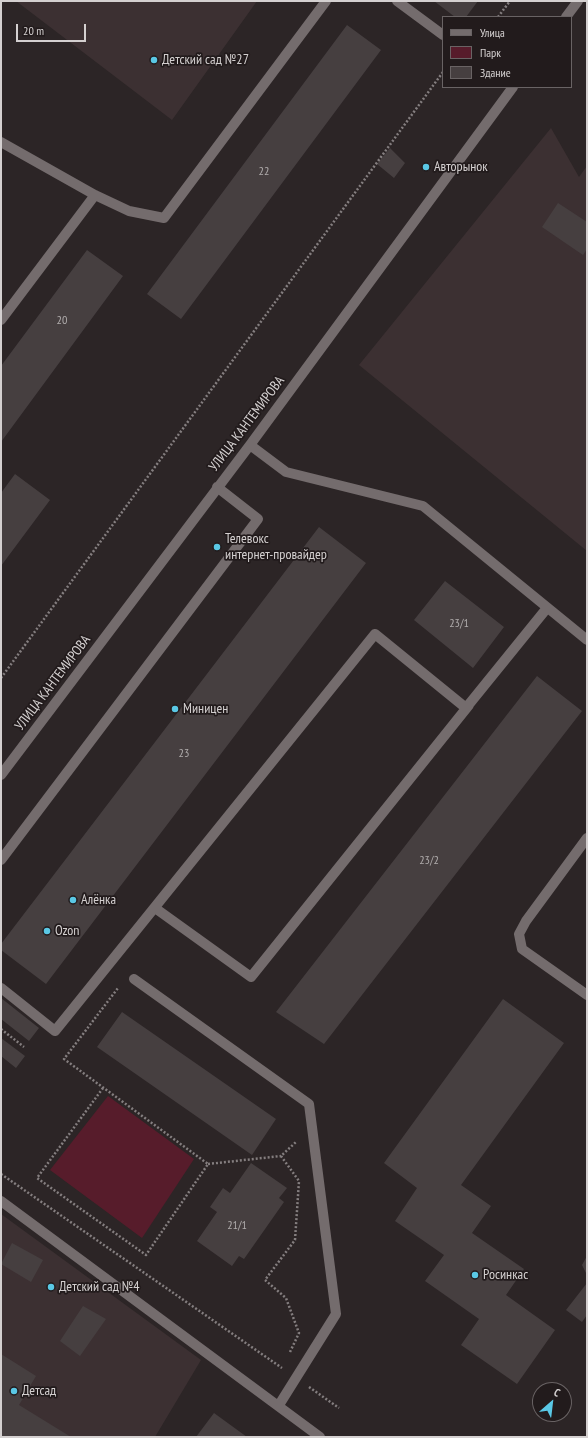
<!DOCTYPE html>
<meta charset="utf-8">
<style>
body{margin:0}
#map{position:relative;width:588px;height:1438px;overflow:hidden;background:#2c2526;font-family:"PT Sans Narrow",sans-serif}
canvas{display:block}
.frame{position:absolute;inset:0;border:2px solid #d4d0d0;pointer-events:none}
.legend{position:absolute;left:442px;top:16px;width:130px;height:72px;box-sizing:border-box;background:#221b1c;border:1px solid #696364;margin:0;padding:5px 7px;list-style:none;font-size:12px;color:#d4d0d0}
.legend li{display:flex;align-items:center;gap:8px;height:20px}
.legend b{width:20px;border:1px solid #696364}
.north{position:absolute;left:532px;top:1382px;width:40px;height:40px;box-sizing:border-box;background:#221b1c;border:1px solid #696364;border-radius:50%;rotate:28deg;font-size:11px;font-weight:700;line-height:16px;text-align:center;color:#d4d0d0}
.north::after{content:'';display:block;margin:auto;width:14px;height:18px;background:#5ac8e5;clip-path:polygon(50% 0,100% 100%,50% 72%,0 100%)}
.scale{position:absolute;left:16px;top:24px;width:70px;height:18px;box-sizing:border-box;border:2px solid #d4d0d0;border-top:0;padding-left:5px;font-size:12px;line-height:14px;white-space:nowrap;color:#d4d0d0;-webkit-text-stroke:3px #221b1c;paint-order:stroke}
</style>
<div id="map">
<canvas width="588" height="1438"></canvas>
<div class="frame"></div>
<ul class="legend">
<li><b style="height:5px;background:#746c6d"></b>Улица</li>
<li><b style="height:11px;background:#571c2b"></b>Парк</li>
<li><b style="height:11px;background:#463f40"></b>Здание</li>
</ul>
<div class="north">С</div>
<div class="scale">20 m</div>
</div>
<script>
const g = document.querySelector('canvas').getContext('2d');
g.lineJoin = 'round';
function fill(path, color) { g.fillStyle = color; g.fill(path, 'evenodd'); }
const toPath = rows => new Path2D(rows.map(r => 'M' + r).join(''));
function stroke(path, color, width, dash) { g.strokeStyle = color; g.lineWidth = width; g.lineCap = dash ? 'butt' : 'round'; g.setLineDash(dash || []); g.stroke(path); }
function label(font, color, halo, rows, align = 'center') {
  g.font = font + ' "PT Sans Narrow",sans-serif'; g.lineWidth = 3.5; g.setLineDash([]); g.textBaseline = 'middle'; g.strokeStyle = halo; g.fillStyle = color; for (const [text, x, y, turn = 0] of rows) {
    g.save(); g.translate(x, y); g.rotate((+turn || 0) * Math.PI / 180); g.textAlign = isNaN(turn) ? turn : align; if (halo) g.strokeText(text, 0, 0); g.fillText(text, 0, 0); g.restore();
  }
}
const built = toPath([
 [16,1,257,1,172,120],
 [551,128,579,177,587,166,587,551,359,365],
 [1,1214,201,1360,155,1437,1,1437]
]);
const green = toPath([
 [108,1096,194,1159,142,1238,50,1170]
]);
const building = toPath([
 [434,1,478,1,466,17,455,17],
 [347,25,381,50,181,319,147,294],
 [390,148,405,163,394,178,377,164],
 [558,203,587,222,587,249,583,255,542,227],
 [87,250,123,276,1,442,1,366],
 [15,474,50,500,1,566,1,493],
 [319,527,366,563,46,984,1,950,1,944],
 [445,581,504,627,473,668,414,620],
 [537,676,582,711,324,1044,276,1012],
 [1,998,39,1028,29,1041,1,1019],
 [503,999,564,1043,461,1185,491,1206,472,1233,524,1269,506,1295,555,1330,517,1384,461,1345,479,1319,425,1281,444,1255,395,1221,417,1188,384,1163],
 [122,1012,276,1119,252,1155,97,1047],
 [1,1038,25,1056,16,1068,1,1056],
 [251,1163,287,1188,279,1198,284,1202,244,1259,239,1256,232,1266,197,1241,217,1212,210,1207,223,1188,230,1193],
 [12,1243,43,1260,31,1282,1,1264],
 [587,1256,587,1275,582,1265],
 [587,1283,587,1315,582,1322,566,1310],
 [83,1306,106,1319,80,1356,60,1341],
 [1,1354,36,1376,19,1405,71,1437,1,1437],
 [214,1413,247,1437,196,1437]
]);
const path = toPath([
 [498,17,510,1],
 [1,678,443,72],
 [1,1029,24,1047],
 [103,1088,37,1178,146,1255,208,1164,64,1059,118,988,119,989],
 [208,1164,281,1156],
 [1,1174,282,1368],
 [290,1352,299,1333,286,1298,265,1280,295,1240,299,1181,281,1156,296,1142],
 [309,1387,339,1408]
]);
const minor = toPath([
 [397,1,443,35],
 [566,17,578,1],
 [1,142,95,195,129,211,164,218,326,1],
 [1,320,95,195],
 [250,445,286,472,423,506,587,640],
 [1,775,250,445,513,87],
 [587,838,526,921,519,934,522,949,587,995],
 [1,860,258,519,217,487],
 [155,908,251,977,469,705],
 [134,979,309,1104,336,1314,279,1405],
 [1,988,55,1031,375,634,466,708,547,608],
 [1,1201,320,1437]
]);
const markers = [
 [154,60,4,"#5ac8e5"],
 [426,167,4,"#5ac8e5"],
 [217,547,4,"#5ac8e5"],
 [175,709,4,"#5ac8e5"],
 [73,900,4,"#5ac8e5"],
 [47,931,4,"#5ac8e5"],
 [475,1275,4,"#5ac8e5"],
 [51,1287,4,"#5ac8e5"],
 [14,1391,4,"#5ac8e5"]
];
const numberNames = [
 ["22",264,172],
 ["20",62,321],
 ["23/1",459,624],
 ["23",184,754],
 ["23/2",429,861],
 ["21/1",237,1226]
];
const poiNames = [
 ["Детский сад №27",162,60],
 ["Авторынок",434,167],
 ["Телевокс",225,539],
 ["интернет-провайдер",225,555],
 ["Миницен",183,709],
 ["Алёнка",81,900],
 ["Ozon",55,931],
 ["Росинкас",483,1275],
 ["Детский сад №4",59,1287],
 ["Детсад",22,1391]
];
const streetNames = [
 ["УЛИЦА КАНТЕМИРОВА",247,424,-53],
 ["УЛИЦА КАНТЕМИРОВА",53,683,-53]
];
fill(built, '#3c3032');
fill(green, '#571c2b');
fill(building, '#463f40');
stroke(path, '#847e7f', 2.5, [2, 2]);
stroke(minor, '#746c6d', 10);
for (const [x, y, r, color] of markers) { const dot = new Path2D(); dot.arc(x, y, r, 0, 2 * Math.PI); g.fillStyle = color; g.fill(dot); stroke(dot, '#221b1c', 1.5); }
label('12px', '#b0acac', null, numberNames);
label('14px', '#d4d0d0', '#221b1c', poiNames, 'left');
label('14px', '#d4d0d0', '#221b1c', streetNames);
</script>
